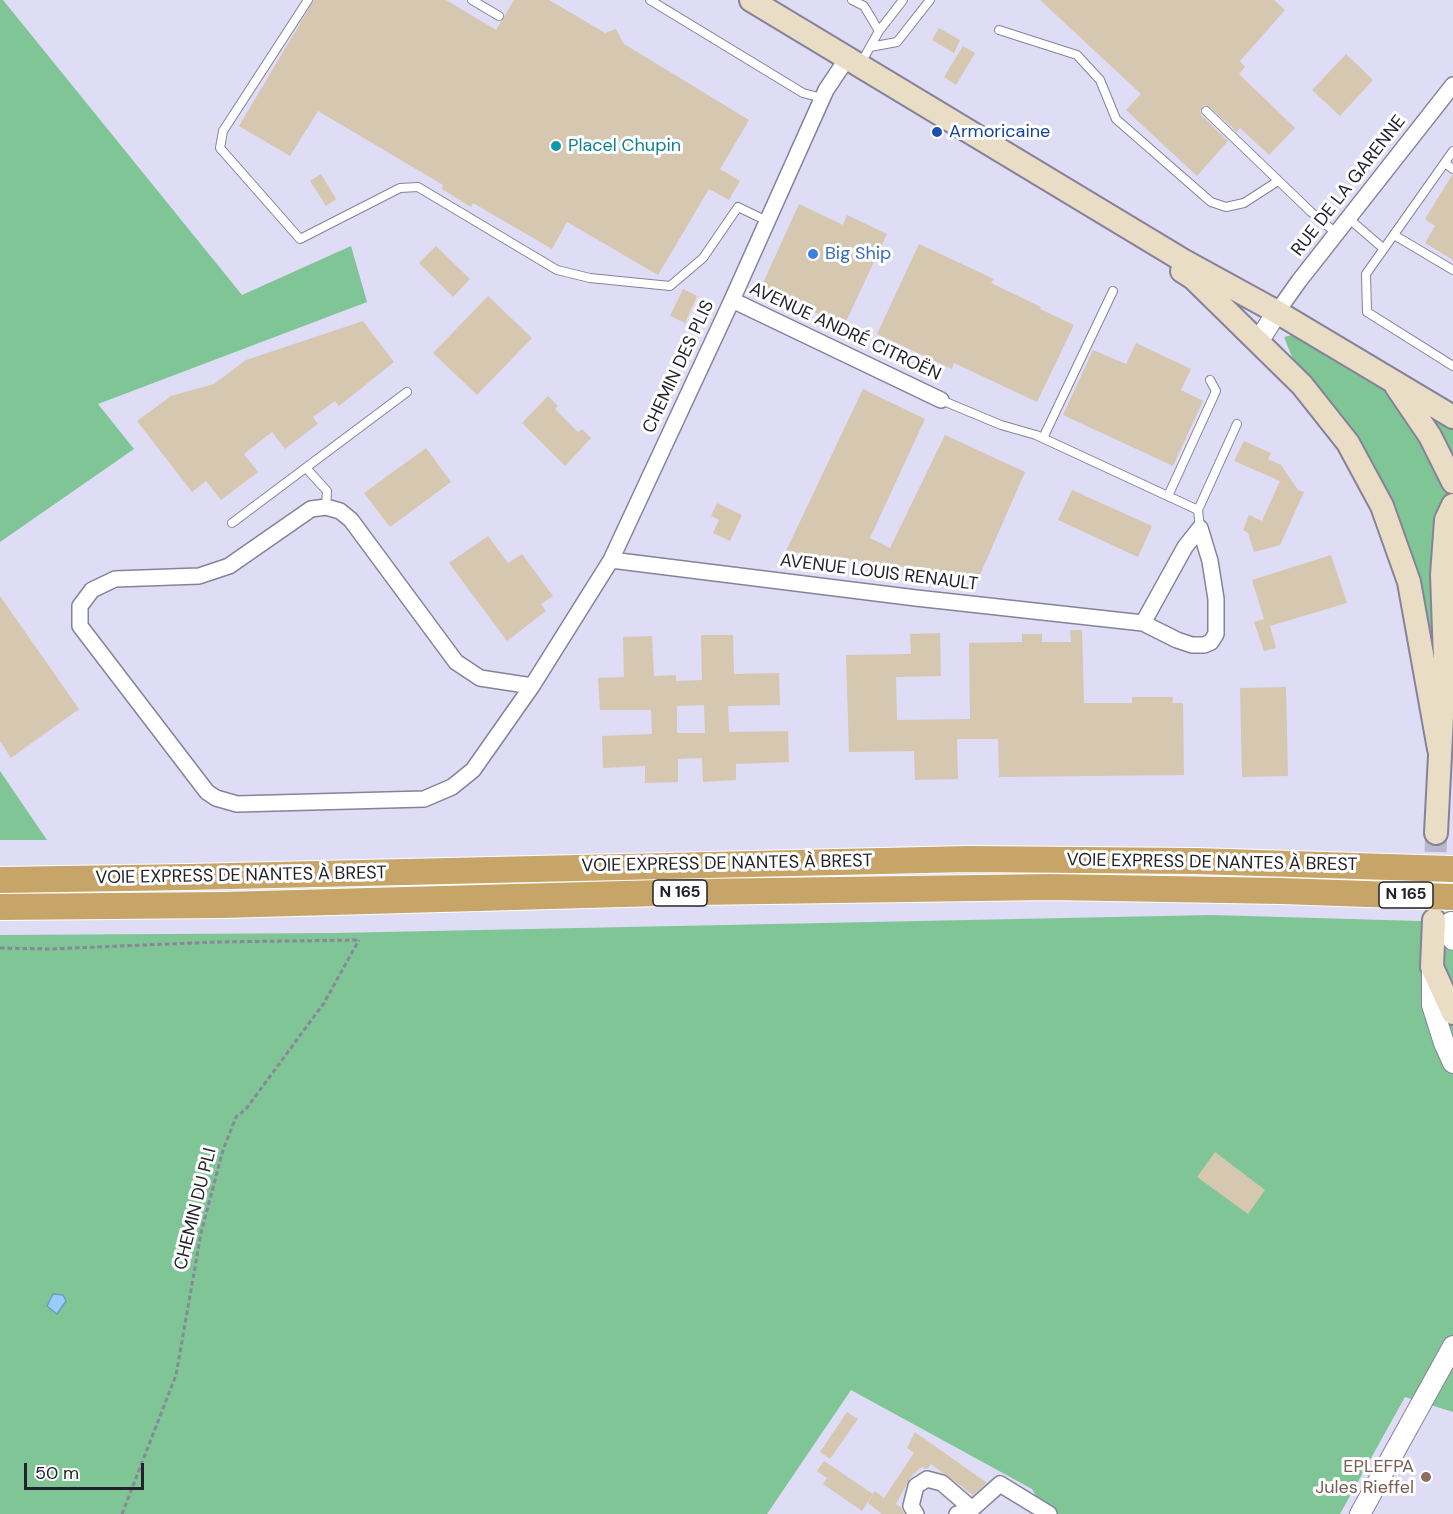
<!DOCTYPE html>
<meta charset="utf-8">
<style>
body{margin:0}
#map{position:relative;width:1453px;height:1514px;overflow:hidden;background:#dfdcf6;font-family:"DM Sans",sans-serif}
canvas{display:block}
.scale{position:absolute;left:24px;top:1463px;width:120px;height:27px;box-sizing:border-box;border:3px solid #23222b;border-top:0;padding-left:8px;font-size:18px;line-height:21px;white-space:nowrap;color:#23222b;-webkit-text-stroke:4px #fff;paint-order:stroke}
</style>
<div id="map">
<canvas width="1453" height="1514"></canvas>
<div class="scale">50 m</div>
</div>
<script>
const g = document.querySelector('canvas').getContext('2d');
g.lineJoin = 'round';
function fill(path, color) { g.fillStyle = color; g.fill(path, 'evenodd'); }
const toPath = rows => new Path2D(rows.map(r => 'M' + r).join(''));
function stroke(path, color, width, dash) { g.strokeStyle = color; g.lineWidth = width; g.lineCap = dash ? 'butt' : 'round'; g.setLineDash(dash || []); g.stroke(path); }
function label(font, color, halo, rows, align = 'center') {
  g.font = font + ' "DM Sans",sans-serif'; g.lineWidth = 6; g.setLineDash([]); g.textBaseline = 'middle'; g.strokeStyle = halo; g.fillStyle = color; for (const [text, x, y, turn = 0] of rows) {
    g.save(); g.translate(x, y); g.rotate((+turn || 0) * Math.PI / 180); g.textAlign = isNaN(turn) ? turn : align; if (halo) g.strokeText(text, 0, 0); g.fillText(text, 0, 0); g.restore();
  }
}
const green = toPath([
 [0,0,3,0,242,295,351,246,367,302,98,404,134,449,0,542],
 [1292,335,1355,369,1393,393,1449,492,1445,505,1439,627,1429,629,1414,560,1382,491,1296,367,1284,337],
 [1432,416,1453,429,1453,462,1429,417],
 [0,771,47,840,0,840],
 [1212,915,1453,922,1453,1412,1405,1397,1340,1514,1046,1514,1032,1489,851,1390,767,1514,0,1514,0,935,335,933]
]);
const water = toPath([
 [53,1294,63,1295,66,1301,57,1314,47,1306,53,1294]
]);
const building = toPath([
 [314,0,446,0,496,30,514,0,549,0,605,33,616,29,624,44,749,120,720,169,740,181,729,200,709,189,658,275,567,222,552,249,473,203,471,207,442,189,443,185,318,111,290,156,239,126],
 [1040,0,1274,0,1285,10,1240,61,1245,67,1239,74,1295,128,1269,155,1240,128,1237,132,1210,107,1204,105,1200,110,1201,115,1228,141,1197,176,1126,110,1141,94],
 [939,28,960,40,954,53,932,40],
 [963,46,975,53,956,85,944,77],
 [1346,54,1373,80,1340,116,1312,90],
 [321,174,336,199,326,206,310,181],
 [1452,175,1453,175,1453,260,1425,243,1435,226,1425,219],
 [799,204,843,225,847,215,887,234,844,326,766,289,763,283],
 [919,244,994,279,991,283,1041,307,1040,309,1074,325,1037,402,954,363,952,369,877,334],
 [436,246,470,279,453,297,419,263],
 [683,289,697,296,685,323,670,316],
 [488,296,532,338,477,395,433,353],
 [363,321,394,362,339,406,335,401,313,417,318,424,285,449,272,432,244,454,258,472,221,500,206,481,192,492,137,421,171,396,214,384,246,360],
 [1136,343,1191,369,1181,390,1203,401,1173,466,1063,415,1093,350,1126,364],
 [863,389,925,419,870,538,890,548,945,435,1025,472,979,577,786,551],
 [548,396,558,406,555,409,578,432,582,429,591,438,565,466,522,423],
 [1244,441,1271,453,1268,459,1281,465,1298,490,1304,492,1280,545,1254,552,1248,533,1243,530,1249,515,1262,521,1280,481,1234,461],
 [426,448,451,482,390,527,364,493],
 [1072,490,1152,526,1138,557,1058,520],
 [717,503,742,515,730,541,713,533,719,520,711,516],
 [488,536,508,563,522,554,553,596,541,604,546,611,507,641,449,563],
 [1331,555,1347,603,1270,626,1276,648,1264,651,1254,622,1264,619,1252,580],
 [0,596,79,709,11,758,0,741],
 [1070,630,1082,630,1084,703,1132,703,1132,697,1173,697,1172,703,1183,703,1184,775,999,777,998,739,957,739,958,779,915,780,914,751,849,752,846,655,911,654,910,634,940,633,941,676,896,677,897,720,970,719,969,643,1022,642,1022,634,1042,634,1042,642,1071,642],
 [701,635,733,635,734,674,779,673,780,705,728,706,729,732,788,731,789,762,736,764,736,780,703,782,702,758,678,759,678,782,645,783,645,766,603,768,602,736,652,734,651,710,600,710,598,678,624,677,623,637,652,636,654,676,676,675,676,681,702,680],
 [704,705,705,733,677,733,677,706],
 [1286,687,1288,776,1242,777,1240,688],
 [1215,1152,1265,1190,1248,1214,1197,1177],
 [847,1412,858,1419,830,1459,820,1452],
 [915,1432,987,1483,973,1495,931,1464,927,1469,921,1467,910,1478,896,1504,901,1507,904,1514,882,1514,868,1503,875,1491,884,1498,914,1453,907,1448],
 [824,1461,873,1494,862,1511,823,1484,827,1478,817,1471]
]);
const secondaryTunnel = toPath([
 [1435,885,1436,833]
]);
const path = toPath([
 [0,948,50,949,216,942,358,940],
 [122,1514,176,1375,201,1233,223,1150,236,1117,246,1109,324,1003,359,940]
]);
const service = toPath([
 [308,0,223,131,220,148,300,239,400,188,418,187,557,270,590,278,670,286,703,258,738,207,767,221],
 [472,0,499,16],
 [650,0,803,93,822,98],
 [852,0,864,6,879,31],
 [999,30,1077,55,1100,80,1116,119,1211,202,1226,207,1244,203,1278,181],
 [870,47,897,42,930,0],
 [861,63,879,31,903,0],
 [1206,111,1311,212,1336,233],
 [1453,151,1366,274,1367,312,1453,366],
 [1445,163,1453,169],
 [1348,218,1384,249],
 [1394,235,1453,270],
 [941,400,1001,425,1036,435,1198,510,1200,528],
 [1043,438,1113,291],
 [306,468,327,491,326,507],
 [1168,496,1216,391,1210,380],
 [1198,510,1237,424],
 [232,523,407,392]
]);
const minor = toPath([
 [732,300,941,400],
 [1277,312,1299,281,1453,85],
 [611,560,916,598,1143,623,1177,640,1192,645,1204,645,1211,642,1216,634,1216,599,1210,561,1200,528,1185,547,1143,623],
 [532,686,480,678,456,662,351,520,340,511,326,507,311,509,229,566,199,576,115,579,92,590,80,606,80,626,207,792,216,798,237,804,424,799,452,787,473,770,532,686,611,560,732,300,826,90,848,57],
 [916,1514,911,1506,916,1486,927,1479,942,1483,972,1509],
 [957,1514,972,1509,1000,1484,1049,1514]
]);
const tertiary = toPath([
 [1258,342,1277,312],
 [1451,922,1453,940],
 [1432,970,1432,1005,1444,1043,1453,1063],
 [1360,1514,1453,1346]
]);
const secondary = toPath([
 [751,0,1184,261,1277,312,1453,417],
 [1182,271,1193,278,1302,385,1348,443,1382,506,1409,582,1439,749],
 [1396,386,1430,436,1453,482],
 [1436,833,1445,658,1442,575,1446,520,1453,505],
 [1434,920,1432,967,1453,1013]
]);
const trunk = toPath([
 [0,880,188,877,968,859,1195,861,1453,869],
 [0,907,223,905,697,892,1050,887,1281,891,1453,897]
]);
const markers = [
 [937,132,6,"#1a4fb4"],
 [556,146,6,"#0f9aa8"],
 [813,254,6,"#3f7fe0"],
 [1426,1477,6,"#8d6e63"]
];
const shields = [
 [680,893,54],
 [1406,895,54]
];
const shieldNames = [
 ["N 165",680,893],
 ["N 165",1406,895]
];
const transitNames = [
 ["Armoricaine",949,132]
];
const cultureNames = [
 ["Placel Chupin",568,146]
];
const streetNames = [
 ["RUE DE LA GARENNE",1349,186,-52],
 ["AVENUE ANDRÉ CITROËN",845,332,25],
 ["CHEMIN DES PLIS",679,367,-65],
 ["AVENUE LOUIS RENAULT",879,573,7],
 ["VOIE EXPRESS DE NANTES À BREST",1212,863,1],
 ["VOIE EXPRESS DE NANTES À BREST",727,864,-1],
 ["VOIE EXPRESS DE NANTES À BREST",241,876,-1],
 ["CHEMIN DU PLI",196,1209,-76]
];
const shopNames = [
 ["Big Ship",825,254]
];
const educationNames = [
 ["EPLEFPA",1414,1467],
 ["Jules Rieffel",1414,1488]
];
fill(green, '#7fc596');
fill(water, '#98cefe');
stroke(water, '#759abf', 1.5);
fill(building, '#d6c7b0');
stroke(secondaryTunnel, '#b9b7cd', 22, [22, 11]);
stroke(service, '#85829a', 10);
stroke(minor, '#85829a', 18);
stroke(tertiary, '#85829a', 22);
stroke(secondary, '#85829a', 26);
stroke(trunk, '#fff', 28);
stroke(path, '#898799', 3, [4.5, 3]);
stroke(service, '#fff', 8);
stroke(minor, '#fff', 15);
stroke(tertiary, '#fff', 20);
stroke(secondary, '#eaddc6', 22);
stroke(trunk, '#c7a467', 26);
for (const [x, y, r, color] of markers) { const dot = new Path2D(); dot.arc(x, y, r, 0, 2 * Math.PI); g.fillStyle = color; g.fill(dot); stroke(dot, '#fff', 2); }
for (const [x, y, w] of shields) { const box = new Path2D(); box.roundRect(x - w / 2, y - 13, w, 26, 4.5); g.fillStyle = '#fff'; g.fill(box); stroke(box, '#23222b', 1.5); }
label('bold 16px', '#23222b', null, shieldNames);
label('18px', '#164399', '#fff', transitNames, 'left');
label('18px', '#0d838f', '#fff', cultureNames, 'left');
label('18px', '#23222b', '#fff', streetNames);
label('18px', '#366cbe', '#fff', shopNames, 'left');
label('18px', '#785e54', '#fff', educationNames, 'right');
</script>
